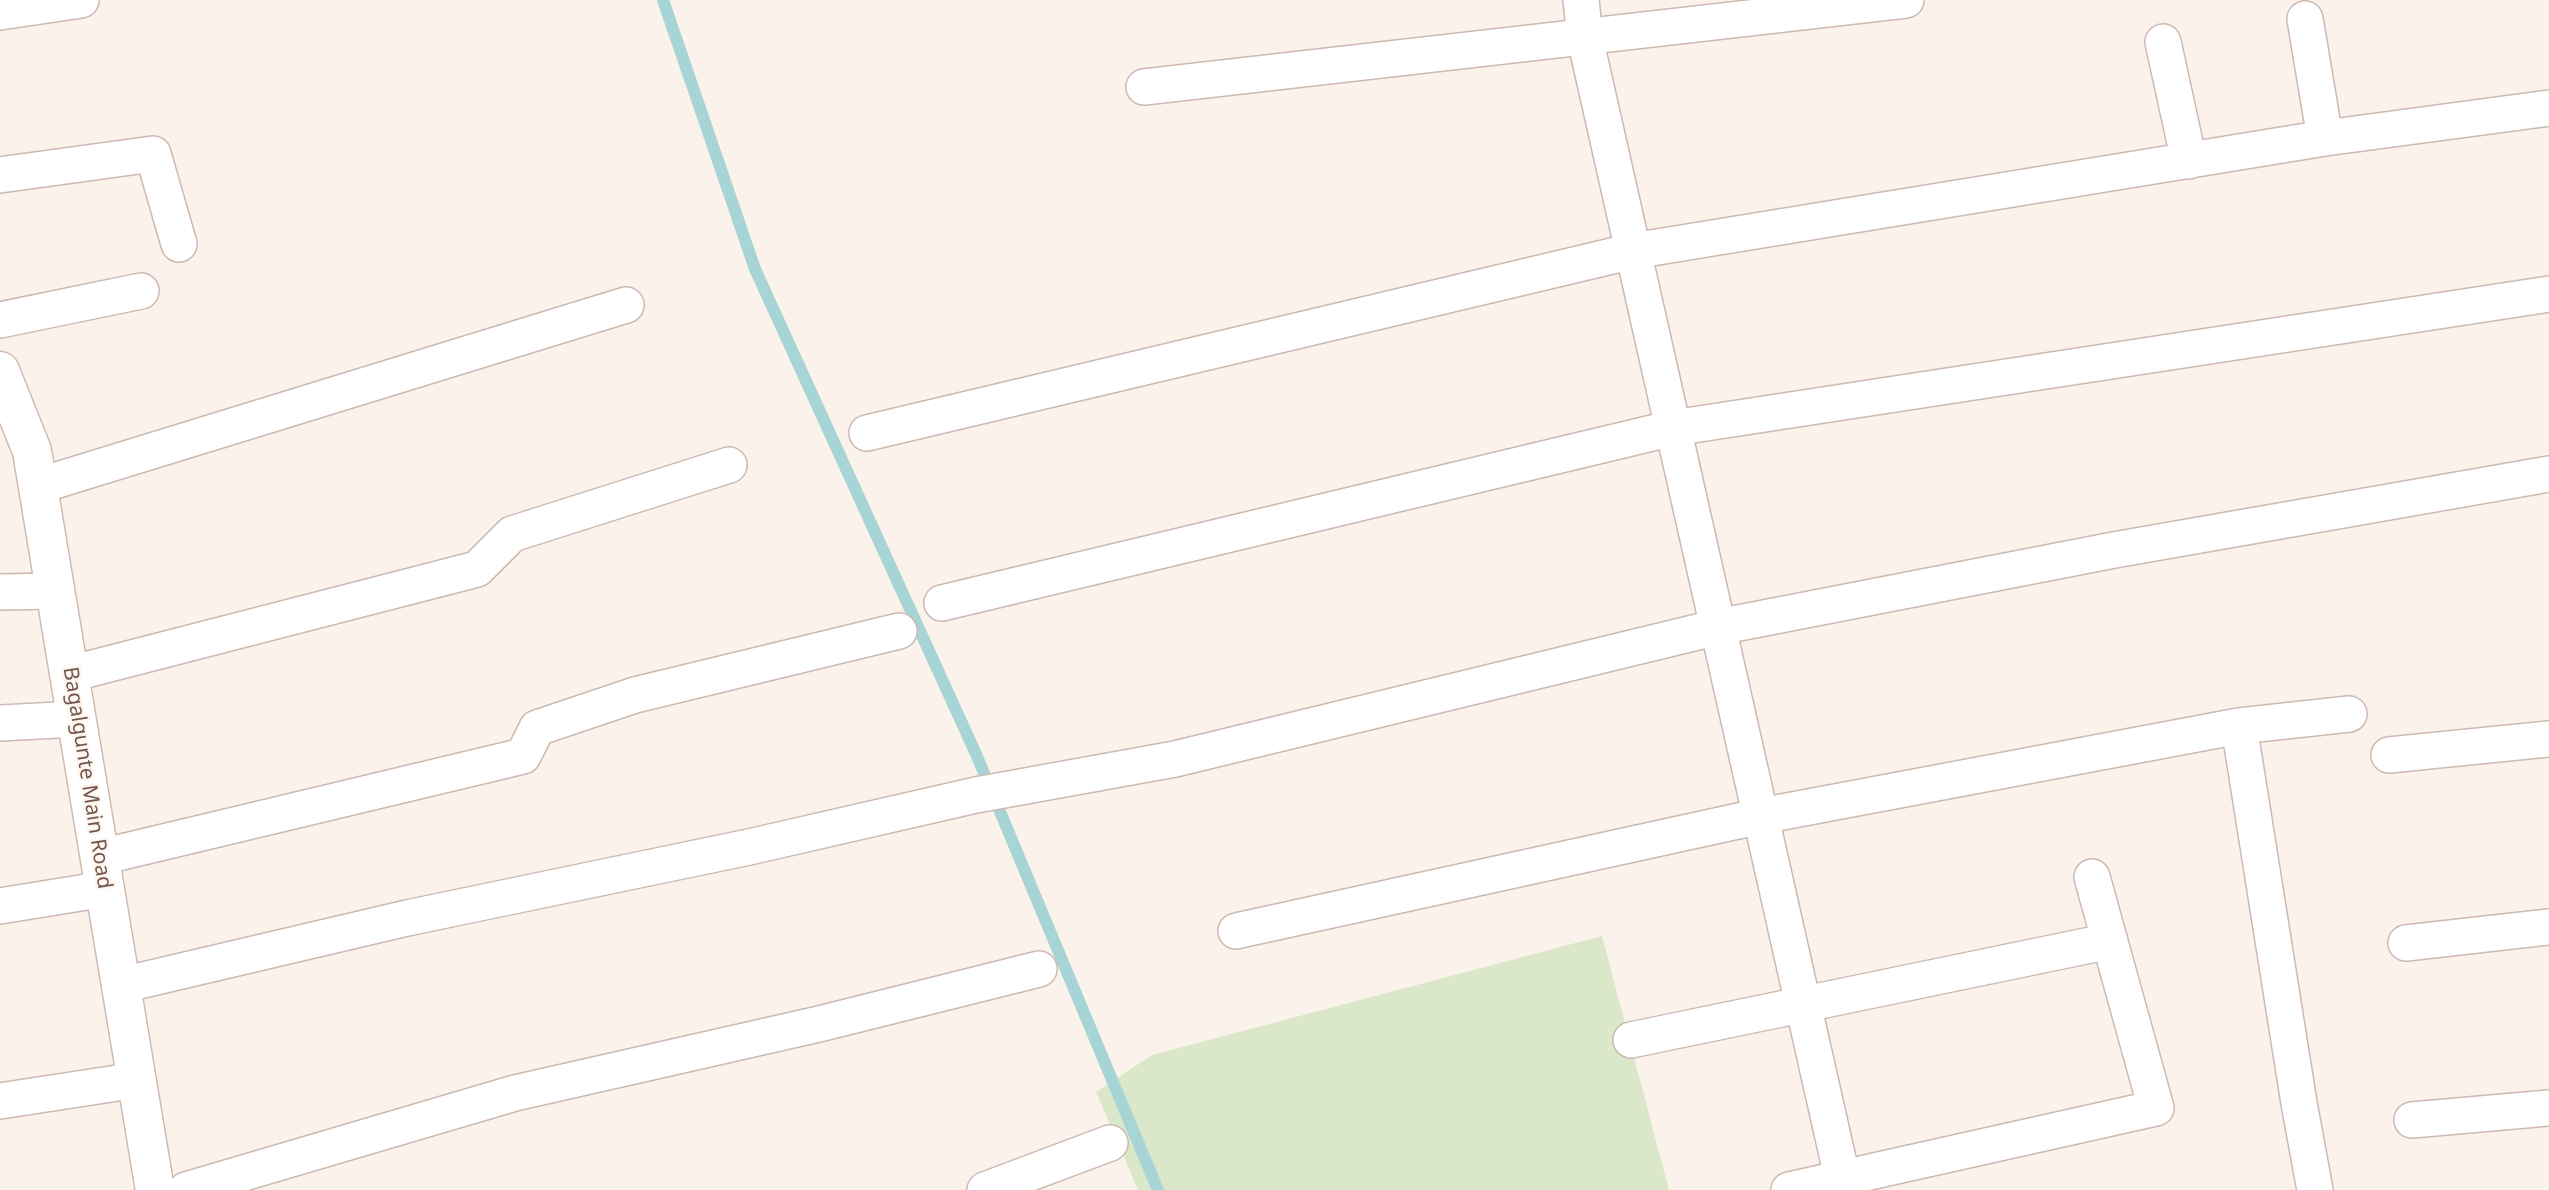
<!DOCTYPE html>
<style>
body{margin:0}
canvas{display:block;background:#fbf2eb}
</style>
<canvas width="2549" height="1190"></canvas>
<script>
const g = document.querySelector('canvas').getContext('2d');
g.lineJoin = 'round';
function fill(path, color) { g.fillStyle = color; g.fill(path, 'evenodd'); }
const toPath = rows => new Path2D(rows.map(r => 'M' + r).join(''));
function stroke(path, color, width, dash) { g.strokeStyle = color; g.lineWidth = width; g.lineCap = dash ? 'butt' : 'round'; g.setLineDash(dash || []); g.stroke(path); }
function label(font, color, halo, rows, align = 'center') {
  g.font = font + ' "Noto Sans",sans-serif'; g.lineWidth = 5; g.setLineDash([]); g.textBaseline = 'middle'; g.strokeStyle = halo; g.fillStyle = color; for (const [text, x, y, turn = 0] of rows) {
    g.save(); g.translate(x, y); g.rotate((+turn || 0) * Math.PI / 180); g.textAlign = isNaN(turn) ? turn : align; if (halo) g.strokeText(text, 0, 0); g.fillText(text, 0, 0); g.restore();
  }
}
const green = toPath([
 [1602,936,1669,1190,1138,1190,1096,1092,1152,1055]
]);
const stream = toPath([
 [663,0,755,269,976,754,1158,1190]
]);
const street = toPath([
 [1581,0,1585,38,1845,1190],
 [0,12,81,0],
 [2305,19,2325,138],
 [2163,42,2189,161],
 [1144,87,1906,0],
 [0,175,153,154,179,244],
 [0,320,141,291],
 [867,433,1633,251,2325,138,2549,108],
 [38,486,626,305],
 [0,592,56,591],
 [942,603,1673,428,2549,294],
 [70,674,477,569,512,534,729,465],
 [0,723,77,719],
 [2239,726,2349,714],
 [2389,755,2549,739],
 [101,857,523,756,537,728,635,695,899,631],
 [0,906,105,889],
 [1236,931,1761,816,2239,726,2299,1103,2315,1190],
 [2406,943,2549,927],
 [122,985,407,918,749,847,976,795,1175,759,1718,627,2114,550,2549,474],
 [1631,1040,2110,941],
 [0,1101,137,1080],
 [2412,1120,2549,1108],
 [186,1190,515,1093,819,1024,1039,969],
 [985,1190,1110,1143],
 [1789,1190,2156,1108,2092,877]
]);
const secondary = toPath([
 [0,371,32,451,155,1190]
]);
const streetNames = [
 ["Bagalgunte Main Road",87,778,81]
];
fill(green, '#dae8c9');
stroke(stream, '#a7d4d5', 12);
stroke(street, '#cdb9b1', 38);
stroke(secondary, '#d1bbb1', 41);
stroke(street, '#fff', 35);
stroke(secondary, '#fff', 38);
label('21px', '#74574f', '#fef7f1', streetNames);
</script>
